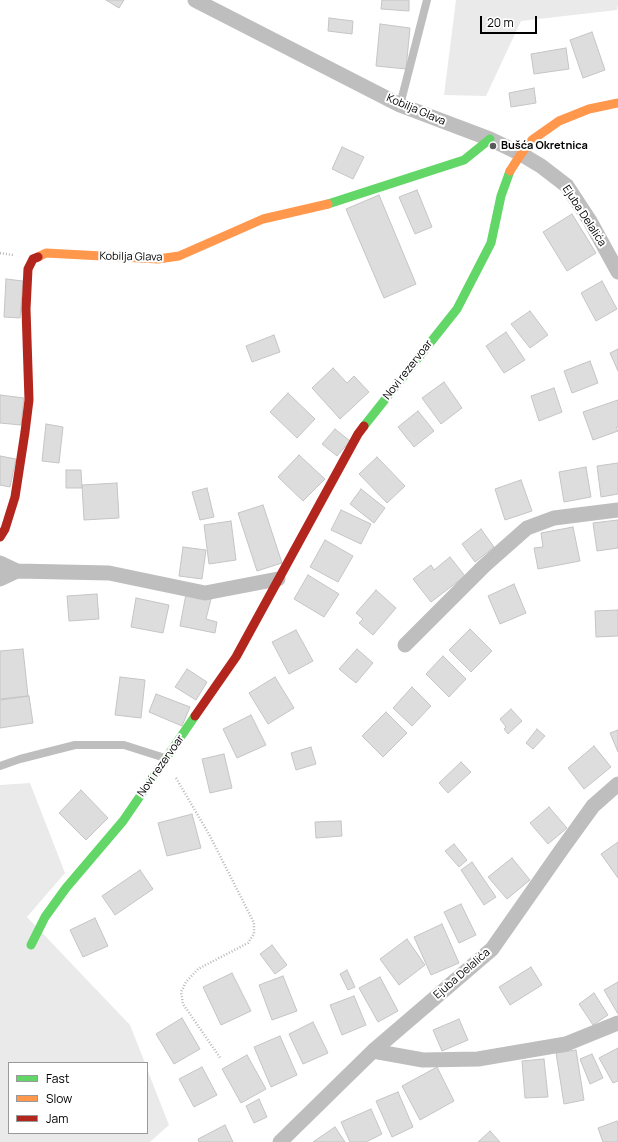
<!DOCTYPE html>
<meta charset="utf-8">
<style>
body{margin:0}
#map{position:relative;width:618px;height:1142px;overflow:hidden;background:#fff;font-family:Manrope,sans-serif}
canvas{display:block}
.legend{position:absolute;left:8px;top:1062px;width:140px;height:72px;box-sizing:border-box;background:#fff;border:1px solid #999;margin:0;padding:5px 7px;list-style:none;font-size:12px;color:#000}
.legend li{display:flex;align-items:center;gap:8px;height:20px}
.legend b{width:20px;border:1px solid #999}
.scale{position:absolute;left:480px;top:16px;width:57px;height:18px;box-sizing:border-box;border:2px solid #000;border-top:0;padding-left:5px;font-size:12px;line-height:14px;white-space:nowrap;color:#000;-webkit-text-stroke:3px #fff;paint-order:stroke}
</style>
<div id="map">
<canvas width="618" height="1142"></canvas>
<ul class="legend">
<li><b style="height:5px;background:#63d668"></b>Fast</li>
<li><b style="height:5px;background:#ff974d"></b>Slow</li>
<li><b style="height:5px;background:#b3261e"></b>Jam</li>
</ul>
<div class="scale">20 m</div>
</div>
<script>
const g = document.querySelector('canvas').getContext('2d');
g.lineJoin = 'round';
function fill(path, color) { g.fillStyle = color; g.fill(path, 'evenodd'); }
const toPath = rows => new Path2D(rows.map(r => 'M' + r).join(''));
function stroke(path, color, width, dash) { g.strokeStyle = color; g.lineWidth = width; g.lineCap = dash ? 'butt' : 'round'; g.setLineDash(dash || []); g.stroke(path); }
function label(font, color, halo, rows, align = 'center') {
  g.font = font + ' Manrope,sans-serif'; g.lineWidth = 4; g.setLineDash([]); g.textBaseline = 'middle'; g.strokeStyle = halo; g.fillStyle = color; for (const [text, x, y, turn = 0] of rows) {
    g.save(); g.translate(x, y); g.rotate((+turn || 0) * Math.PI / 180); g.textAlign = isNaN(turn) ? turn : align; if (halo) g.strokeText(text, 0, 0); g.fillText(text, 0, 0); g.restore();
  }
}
const green = toPath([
 [456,0,618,0,618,4,617,10,521,21,486,96,444,95],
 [30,783,65,873,27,917,130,1025,145,1063,9,1063,9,1133,147,1133,147,1069,169,1125,150,1142,0,1142,0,785]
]);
const building = toPath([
 [106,0,124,0,119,8,106,0],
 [382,0,409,0,409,11,381,9,382,0],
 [329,18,353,21,352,34,328,31,329,18],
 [380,24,410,28,406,69,376,66,380,24],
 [592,32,605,70,583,78,570,40,592,32],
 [566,48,569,69,534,74,531,54,566,48],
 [534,88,536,103,511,107,509,93,534,88],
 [342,147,364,157,353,179,332,169,342,147],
 [417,190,432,227,415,234,399,197,417,190],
 [379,195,416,284,384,298,346,209,379,195],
 [572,214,596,253,567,271,543,232,572,214],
 [6,279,23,281,20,318,4,317,6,279],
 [602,281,617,309,596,321,581,293,602,281],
 [530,311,548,335,530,348,511,324,530,311],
 [506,332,525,360,504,373,486,346,506,332],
 [274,335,280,352,252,362,246,346,274,335],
 [618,349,618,371,610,353,618,349],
 [590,361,598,383,572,393,564,371,590,361],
 [333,368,347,383,354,376,369,392,340,419,312,388,333,368],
 [444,382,462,408,441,424,422,398,444,382],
 [554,388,562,412,539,421,531,396,554,388],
 [288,393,315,419,297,438,270,412,288,393],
 [0,395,24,398,21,425,0,423,0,395],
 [618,400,618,427,616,428,618,431,593,440,583,412,618,400],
 [418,411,434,431,414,447,398,427,418,411],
 [46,424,63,427,59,463,42,461,46,424],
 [335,429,350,441,337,456,322,444,335,429],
 [299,455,325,479,303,501,278,477,299,455],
 [0,456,16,459,10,487,0,485,0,456],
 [377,457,405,486,387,503,359,474,377,457],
 [618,463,618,494,601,497,597,466,618,463],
 [586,467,591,497,564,502,559,472,586,467],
 [66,470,81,470,82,488,66,488,66,470],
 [521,480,532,511,505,520,495,489,521,480],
 [117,483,119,518,84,520,82,485,117,483],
 [207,488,214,517,200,520,192,492,207,488],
 [361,489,385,508,374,523,350,504,361,489],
 [263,505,282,563,257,571,238,513,263,505],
 [341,510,371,524,361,544,331,530,341,510],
 [618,520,618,548,597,551,593,523,618,520],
 [231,521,236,560,209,564,204,525,231,521],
 [573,527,580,561,538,569,534,548,543,547,541,533,573,527],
 [481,529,494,547,475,562,462,544,481,529],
 [325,540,353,556,338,582,310,567,325,540],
 [183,547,206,550,202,579,179,576,183,547],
 [450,557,465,576,431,602,413,579,431,565,434,570,450,557],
 [308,575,339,594,324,617,294,599,308,575],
 [514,584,526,613,500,624,488,596,514,584],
 [376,590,396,608,373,635,359,623,363,619,356,613,376,590],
 [97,594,99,619,69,621,67,596,97,594],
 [186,594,211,599,206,619,217,622,215,633,180,626,186,594],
 [136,598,169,605,163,633,131,627,136,598],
 [618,610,618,636,596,637,595,611,618,610],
 [470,629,492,651,471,672,449,650,470,629],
 [296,630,313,661,289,674,272,642,296,630],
 [23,649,28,696,0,699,0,651,23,649],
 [357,649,373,663,356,683,339,669,357,649],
 [443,656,466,679,449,697,426,674,443,656],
 [187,669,207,682,196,700,175,687,187,669],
 [120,677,145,680,141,718,115,715,120,677],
 [275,677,294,708,268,724,249,693,275,677],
 [412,687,431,706,412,726,393,708,412,687],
 [156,694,190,707,182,726,149,712,156,694],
 [29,696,33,723,0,728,0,700,29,696],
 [511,709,522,721,508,734,504,729,506,727,500,719,511,709],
 [386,712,407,733,383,757,362,736,386,712],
 [251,715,266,745,237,758,223,729,251,715],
 [537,729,545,736,533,749,526,743,537,729],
 [618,730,618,752,610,733,618,730],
 [594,746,611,767,584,789,568,768,594,746],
 [311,747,316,764,296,770,291,753,311,747],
 [224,754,232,788,210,793,202,759,224,754],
 [461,762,471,772,448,793,439,783,461,762],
 [81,790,108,818,86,840,59,813,81,790],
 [549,807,567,828,548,844,530,823,549,807],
 [192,814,201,848,167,856,158,823,192,814],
 [341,821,342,836,316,838,315,822,341,821],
 [618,842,618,878,601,854,618,842],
 [454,844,467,860,459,867,445,851,454,844],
 [512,858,530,880,507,899,488,877,512,858],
 [472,862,496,897,484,905,461,870,472,862],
 [140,870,153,889,115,915,102,896,140,870],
 [461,904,476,935,459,943,444,912,461,904],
 [95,918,108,946,83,957,70,930,95,918],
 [442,924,459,963,431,975,414,937,442,924],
 [407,939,425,965,399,985,380,959,407,939],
 [272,945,287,965,275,974,260,954,272,945],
 [531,967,542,985,510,1005,499,987,531,967],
 [347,970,355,987,348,990,340,974,347,970],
 [232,973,251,1011,221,1025,203,987,232,973],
 [283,976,297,1011,272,1020,259,985,283,976],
 [380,977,398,1011,378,1022,359,988,380,977],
 [618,982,618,1014,604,990,618,982],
 [594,993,608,1015,593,1025,579,1004,594,993],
 [354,996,366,1025,342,1035,330,1005,354,996],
 [182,1018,200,1049,174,1064,156,1034,182,1018],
 [459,1019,468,1040,442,1051,433,1030,459,1019],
 [313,1022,328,1053,303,1064,289,1034,313,1022],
 [280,1036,297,1075,271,1087,254,1047,280,1036],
 [618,1048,618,1081,613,1083,599,1058,618,1048],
 [576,1050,584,1100,564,1104,556,1053,576,1050],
 [592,1054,603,1078,590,1084,580,1059,592,1054],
 [247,1055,266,1089,241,1103,222,1069,247,1055],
 [544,1059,548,1097,525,1098,522,1061,544,1059],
 [202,1067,217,1095,194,1107,179,1079,202,1067],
 [437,1067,454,1101,420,1120,402,1086,437,1067],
 [398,1092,413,1127,392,1137,376,1101,398,1092],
 [259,1099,267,1117,254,1123,246,1106,259,1099],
 [371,1109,382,1134,366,1142,350,1142,341,1122,371,1109],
 [617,1121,618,1125,618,1142,603,1142,598,1128,617,1121],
 [225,1125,233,1142,199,1142,198,1139,225,1125],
 [335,1127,345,1142,313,1142,335,1127],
 [490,1131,500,1142,478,1142,490,1131]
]);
const path = toPath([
 [0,253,13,255],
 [176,778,210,836,254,923,254,934,248,943,198,969,186,982,181,992,183,1004,221,1059]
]);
const lane = toPath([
 [400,105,427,0],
 [0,766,20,759,75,745,124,745,165,758]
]);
const street = toPath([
 [195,0,400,105,490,139,521,154,541,166,567,186,590,221,618,272],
 [0,563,17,571,109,573,205,593,278,579],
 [0,579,17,571],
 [405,645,484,566,527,528,554,518,618,510],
 [373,1051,423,1060,478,1059,566,1044,618,1023],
 [280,1142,373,1051,492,949,562,849,593,806,618,784]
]);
const fast = toPath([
 [328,204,464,160,490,139],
 [364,426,457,309,491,243,501,196,510,171],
 [31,945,45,917,66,888,123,821,195,716]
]);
const slow = toPath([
 [510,171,521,154,532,140,559,121,589,109,618,103],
 [38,257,46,253,158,259,179,256,263,219,328,204]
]);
const jam = toPath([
 [0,537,5,529,15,497,25,432,29,400,26,309,28,269,33,259,38,257],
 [195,716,236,657,358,434,364,426]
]);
const markers = [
 [493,146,4,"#595959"]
];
const streetNames = [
 ["Kobilja Glava",416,110,23],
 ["Ejuba Delalića",584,216,57],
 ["Kobilja Glava",131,257,1],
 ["Novi rezervoar",408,370,-52],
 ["Novi rezervoar",161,766,-55],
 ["Ejuba Delalića",462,974,-41]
];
const poiNames = [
 ["Bušća Okretnica",501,146]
];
fill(green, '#eaeaea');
fill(building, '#ddd');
stroke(building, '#c5c5c5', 1);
stroke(path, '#b8b8b8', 2.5, [1, 2]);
stroke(lane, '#bebebe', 8);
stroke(street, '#bebebe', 15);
stroke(fast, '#63d668', 9);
stroke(slow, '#ff974d', 9);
stroke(jam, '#b3261e', 9);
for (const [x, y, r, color] of markers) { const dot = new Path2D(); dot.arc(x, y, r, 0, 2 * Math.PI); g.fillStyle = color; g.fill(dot); stroke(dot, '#fff', 1.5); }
label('11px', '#000', '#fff', streetNames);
label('bold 11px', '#000', '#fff', poiNames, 'left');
</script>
